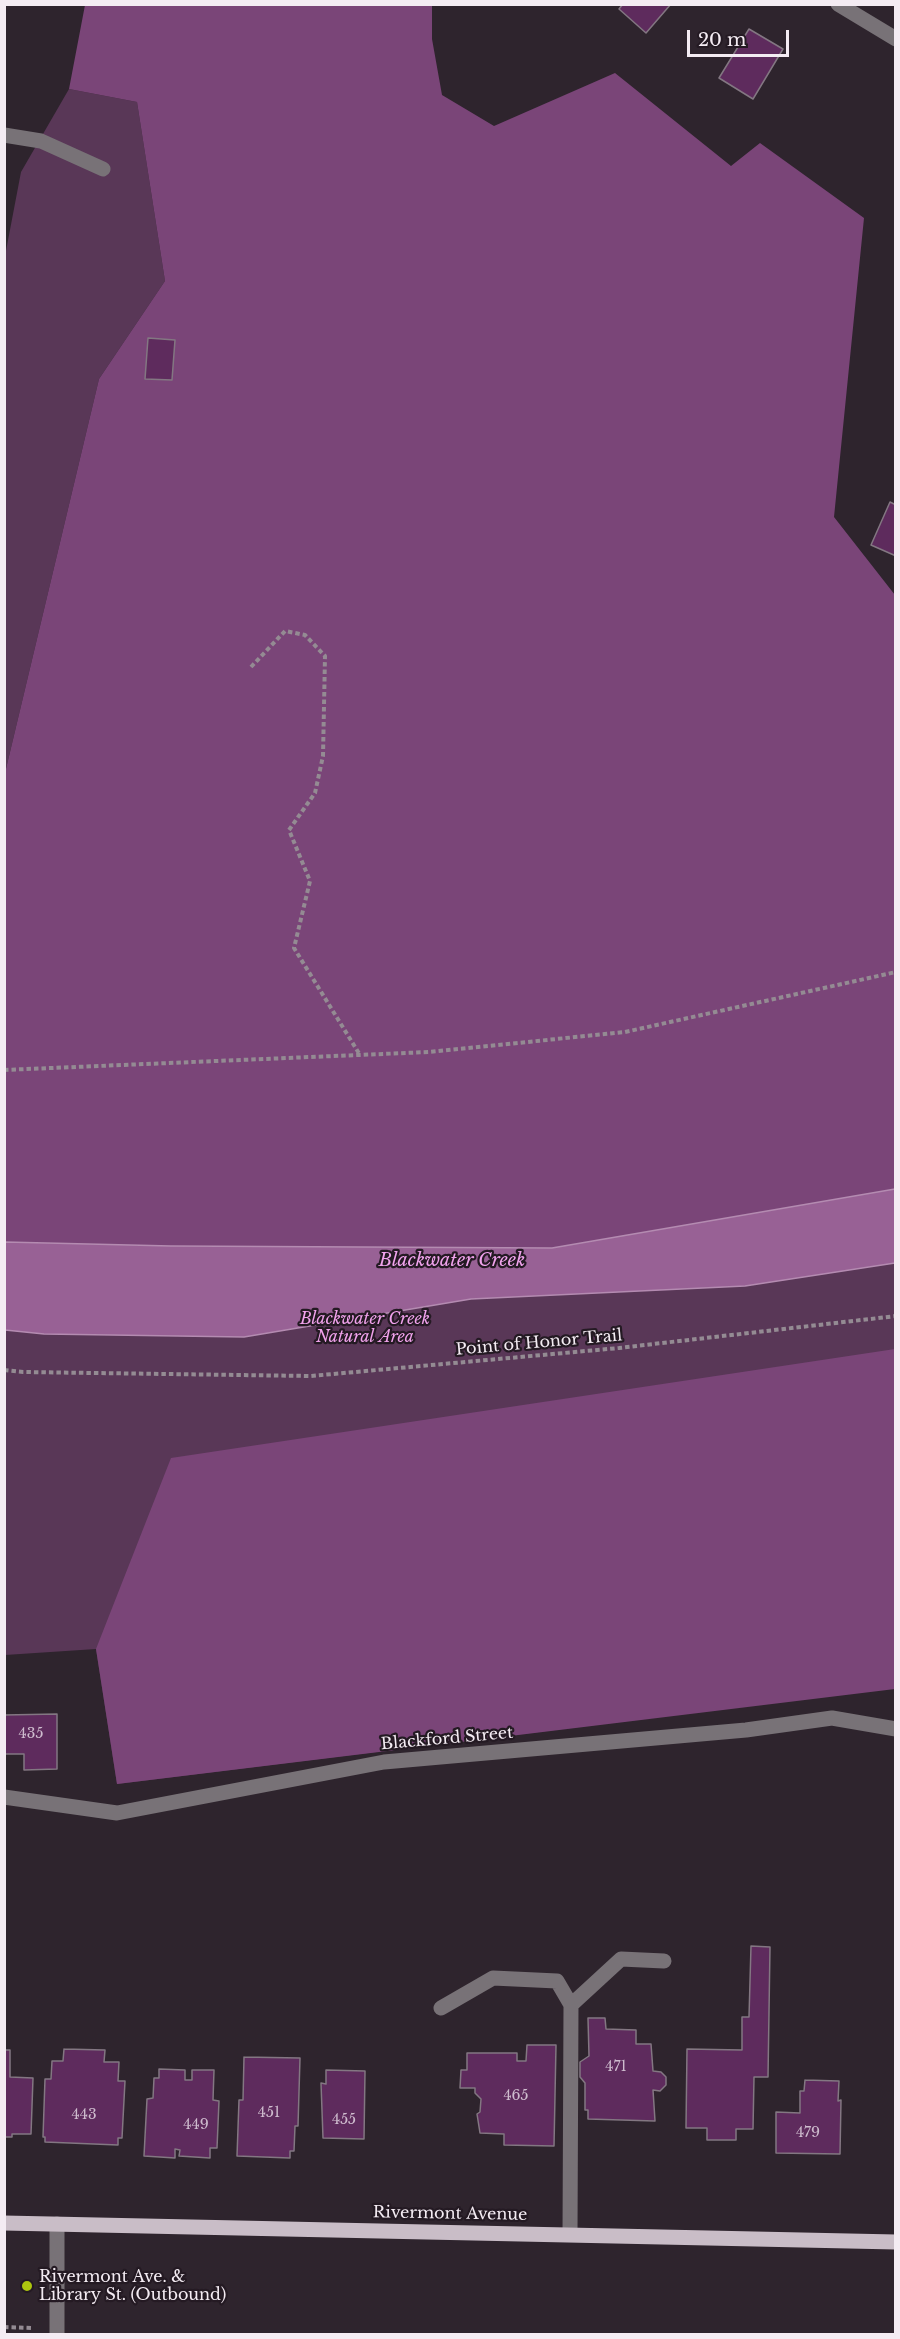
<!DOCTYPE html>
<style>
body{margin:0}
#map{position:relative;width:900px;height:2339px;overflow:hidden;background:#2e242d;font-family:"Libre Baskerville",serif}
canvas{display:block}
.frame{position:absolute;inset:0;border:6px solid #f4ecf3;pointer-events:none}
.scale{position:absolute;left:687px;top:30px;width:102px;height:27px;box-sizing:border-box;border:3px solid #f4ecf3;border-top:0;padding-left:8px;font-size:18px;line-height:21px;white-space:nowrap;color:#f4ecf3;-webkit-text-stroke:4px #241a23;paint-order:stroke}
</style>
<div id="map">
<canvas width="900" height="2339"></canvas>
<div class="frame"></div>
<div class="scale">20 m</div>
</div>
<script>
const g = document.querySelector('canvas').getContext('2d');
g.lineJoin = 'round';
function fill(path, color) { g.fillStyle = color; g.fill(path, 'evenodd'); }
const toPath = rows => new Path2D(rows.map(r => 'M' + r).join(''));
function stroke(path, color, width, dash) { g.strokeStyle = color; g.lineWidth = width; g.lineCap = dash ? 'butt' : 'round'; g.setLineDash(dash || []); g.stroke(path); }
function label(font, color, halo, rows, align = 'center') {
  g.font = font + ' "Libre Baskerville",serif'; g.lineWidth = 4.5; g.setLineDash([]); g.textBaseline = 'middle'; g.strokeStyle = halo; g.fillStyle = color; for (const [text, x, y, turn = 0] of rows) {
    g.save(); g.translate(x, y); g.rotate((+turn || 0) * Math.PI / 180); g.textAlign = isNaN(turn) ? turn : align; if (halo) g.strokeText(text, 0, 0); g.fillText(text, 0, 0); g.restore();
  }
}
const green = toPath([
 [69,89,137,102,165,281,99,379,5,773,5,256,21,172],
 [895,848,895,1688,117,1784,96,1649,5,1655,5,945]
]);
const forest = toPath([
 [85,5,432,5,432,39,442,95,494,126,615,73,731,166,760,143,864,218,834,517,895,595,895,1189,552,1248,171,1246,5,1242,5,773,99,379,165,281,137,102,69,89],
 [895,1349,895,1689,117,1784,96,1649,171,1458]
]);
const water = toPath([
 [895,1189,895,1263,745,1286,471,1299,244,1337,44,1334,5,1330,5,1242,171,1246,552,1248,895,1189]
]);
const building = toPath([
 [623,4,671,4,646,33,619,9,623,4],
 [749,29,783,49,753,99,719,78,749,29],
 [148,338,175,340,172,380,145,379,148,338],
 [890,502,896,505,896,556,871,545,890,502],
 [57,1714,57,1769,24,1770,24,1754,4,1754,4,1715,57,1714],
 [751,1946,770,1947,768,2077,754,2077,753,2129,736,2129,736,2140,707,2140,707,2128,686,2128,687,2049,742,2050,742,2017,749,2017,751,1946],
 [588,2018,605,2018,606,2029,636,2030,636,2044,651,2044,653,2071,661,2072,666,2077,666,2085,660,2091,653,2090,655,2121,588,2119,588,2110,585,2110,585,2083,580,2077,580,2062,589,2056,588,2018],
 [527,2045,556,2045,554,2146,504,2145,504,2134,480,2133,477,2114,480,2112,481,2099,475,2093,475,2088,460,2088,461,2070,467,2070,467,2053,517,2053,517,2061,526,2061,527,2045],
 [64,2049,105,2050,104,2062,119,2062,118,2081,125,2081,122,2138,118,2138,118,2145,45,2142,45,2137,43,2137,45,2079,51,2079,52,2061,63,2061,64,2049],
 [4,2050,10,2050,10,2077,33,2078,31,2134,12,2134,12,2137,4,2137,4,2050],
 [244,2057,300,2058,298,2126,295,2126,294,2151,290,2151,290,2158,237,2156,239,2100,243,2100,244,2057],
 [159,2069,185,2070,185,2080,192,2080,192,2070,214,2070,213,2100,219,2101,217,2148,210,2148,210,2158,179,2156,180,2150,175,2149,175,2158,144,2156,147,2099,153,2098,154,2078,159,2078,159,2069],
 [326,2070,365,2071,364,2139,323,2138,321,2083,326,2084,326,2070],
 [805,2080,839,2081,838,2101,841,2100,840,2154,776,2153,776,2112,800,2113,800,2091,804,2091,805,2080]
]);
const path = toPath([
 [251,667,285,631,305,635,325,656,323,756,315,793,289,830,310,881,294,948,360,1055],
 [4,1070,429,1052,625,1032,896,972],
 [4,1370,23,1372,311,1376,619,1348,896,1316],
 [4,2327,33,2328]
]);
const minor = toPath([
 [838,4,896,39],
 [4,135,41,141,103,169],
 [4,1797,117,1813,384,1762,746,1730,832,1718,896,1729],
 [571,2005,621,1959,664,1961],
 [441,2008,493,1978,557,1981,571,2005,570,2234],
 [57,2224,57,2334]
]);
const major = toPath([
 [4,2223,896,2242]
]);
const markers = [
 [27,2286,6,"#adc60f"]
];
const numberNames = [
 ["435",31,1734],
 ["471",616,2067],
 ["465",516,2096],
 ["451",269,2113],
 ["443",84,2115],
 ["455",344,2120],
 ["449",196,2125],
 ["479",808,2133]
];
const parkNames = [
 ["Blackwater Creek",365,1319],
 ["Natural Area",365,1337]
];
const streetNames = [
 ["Point of Honor Trail",539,1343,-5],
 ["Blackford Street",447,1739,-5],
 ["Rivermont Avenue",450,2214,1]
];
const poiNames = [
 ["Rivermont Ave. &",39,2277],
 ["Library St. (Outbound)",39,2295]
];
const waterNames = [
 ["Blackwater Creek",452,1261]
];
fill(green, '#593757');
fill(forest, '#7a4578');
fill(water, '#986195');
stroke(water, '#b48bb1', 1.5);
fill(building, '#5e2b5d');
stroke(building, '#837782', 1.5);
stroke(path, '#948b93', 4, [4.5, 3]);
stroke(minor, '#787277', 15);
stroke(major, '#c9bdc7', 15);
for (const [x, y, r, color] of markers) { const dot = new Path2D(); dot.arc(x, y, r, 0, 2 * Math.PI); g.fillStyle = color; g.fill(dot); stroke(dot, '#241a23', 2); }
label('14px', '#cebcce', null, numberNames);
label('italic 16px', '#f1a2ec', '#241a23', parkNames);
label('16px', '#f4ecf3', '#241a23', streetNames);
label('16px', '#f4ecf3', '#241a23', poiNames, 'left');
label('italic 18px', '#f1a3ed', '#241a23', waterNames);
</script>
